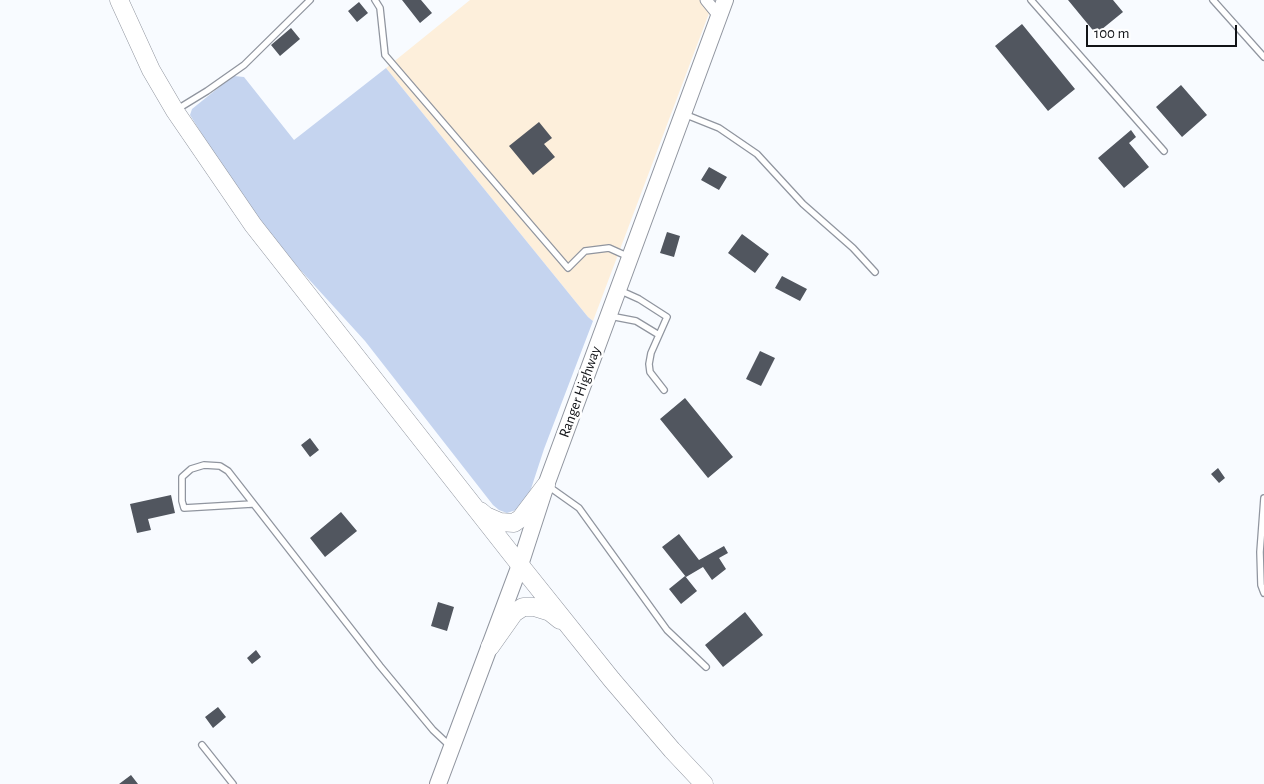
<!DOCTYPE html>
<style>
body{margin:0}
#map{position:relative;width:1264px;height:784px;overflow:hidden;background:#f8fbff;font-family:"Alegreya Sans",sans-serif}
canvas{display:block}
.scale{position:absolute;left:1086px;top:25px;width:151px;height:22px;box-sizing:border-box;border:2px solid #111317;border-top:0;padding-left:6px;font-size:15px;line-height:18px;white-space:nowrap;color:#111317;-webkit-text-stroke:4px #fff;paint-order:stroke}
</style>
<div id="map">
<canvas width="1264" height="784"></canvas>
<div class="scale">100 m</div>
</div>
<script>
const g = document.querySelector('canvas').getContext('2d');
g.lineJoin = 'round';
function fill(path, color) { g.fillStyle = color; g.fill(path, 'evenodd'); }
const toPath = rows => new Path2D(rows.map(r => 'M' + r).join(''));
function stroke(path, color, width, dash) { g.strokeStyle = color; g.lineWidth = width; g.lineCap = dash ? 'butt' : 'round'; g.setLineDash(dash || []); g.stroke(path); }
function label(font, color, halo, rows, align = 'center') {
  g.font = font + ' "Alegreya Sans",sans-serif'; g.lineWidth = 5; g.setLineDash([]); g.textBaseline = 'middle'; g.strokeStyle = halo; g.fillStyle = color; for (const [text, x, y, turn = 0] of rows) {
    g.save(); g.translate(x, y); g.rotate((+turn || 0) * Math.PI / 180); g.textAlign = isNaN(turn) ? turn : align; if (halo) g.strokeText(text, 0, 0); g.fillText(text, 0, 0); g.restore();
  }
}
const commercial = toPath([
 [470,0,714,0,593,321,588,317,386,68]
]);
const green = toPath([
 [386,68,588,317,593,321,544,449,528,498,522,508,507,513,499,510,493,505,365,341,294,263,263,226,226,173,190,115,192,109,228,80,234,76,244,77,294,140]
]);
const building = toPath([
 [402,0,421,0,432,13,420,23],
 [1068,0,1113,0,1123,12,1096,34],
 [359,2,368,13,357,22,348,11],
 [1022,24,1075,89,1048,111,995,46],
 [291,28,300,39,280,56,271,45],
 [1181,85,1207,115,1182,137,1156,107],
 [539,122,552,138,544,144,555,157,533,175,509,146],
 [1131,130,1136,137,1129,143,1149,167,1124,188,1098,158],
 [709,167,727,177,719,190,701,180],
 [667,232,680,236,674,257,660,253],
 [742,234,769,254,755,273,728,253],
 [782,276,807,289,800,301,775,288],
 [760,351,775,358,761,386,746,379],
 [685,398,733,457,708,478,660,419],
 [310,438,319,450,310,457,301,445],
 [1218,468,1225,478,1219,483,1211,474],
 [171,495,175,513,148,519,151,530,137,533,130,504],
 [341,512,357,531,325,557,310,538],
 [679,534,699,560,724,546,728,553,719,558,726,569,712,580,703,567,686,577,662,547],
 [685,576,697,591,681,604,669,589],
 [438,602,454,607,447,631,431,626],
 [745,612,763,635,723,667,705,645],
 [256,650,261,657,252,664,247,658],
 [218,707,226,717,213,728,205,717],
 [131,775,138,784,119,784]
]);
const lane = toPath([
 [375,0,380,8,385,55,568,268,585,251,609,248,629,257],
 [1031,0,1164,151],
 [1213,0,1264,57],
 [176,110,207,91,244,65,310,0],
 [684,114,719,128,757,154,803,204,853,248,875,272],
 [619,290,639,299,667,317,659,335],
 [610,316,636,321,659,335,651,353,649,364,650,372,664,390],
 [548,486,579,508,667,630,706,667],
 [1264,498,1260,552,1261,585,1264,593],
 [252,504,184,508,182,501,182,477,191,469,204,465,220,466,228,471,380,666,433,730,450,746],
 [202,745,233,784]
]);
const street = toPath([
 [706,0,719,16]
]);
const secondary = toPath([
 [438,784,520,565,546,485,725,0]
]);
const primary = toPath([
 [119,0,151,70,175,111,253,225,520,565,612,680,672,750,704,784],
 [480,511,486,516,500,522,514,523,521,518,546,485],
 [490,647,514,613,523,607,534,607,550,612,560,620]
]);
const streetNames = [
 ["Ranger Highway",580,392,-70]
];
fill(commercial, '#fdefdb');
fill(green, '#c5d4ef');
fill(building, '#51565f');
stroke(lane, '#90959f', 8);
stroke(street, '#90959f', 13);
stroke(secondary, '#90959f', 18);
stroke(primary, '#90959f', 19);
stroke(lane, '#fff', 5.5);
stroke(street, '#fff', 11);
stroke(secondary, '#fff', 16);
stroke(primary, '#fff', 18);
label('15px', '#111317', '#fff', streetNames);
</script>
